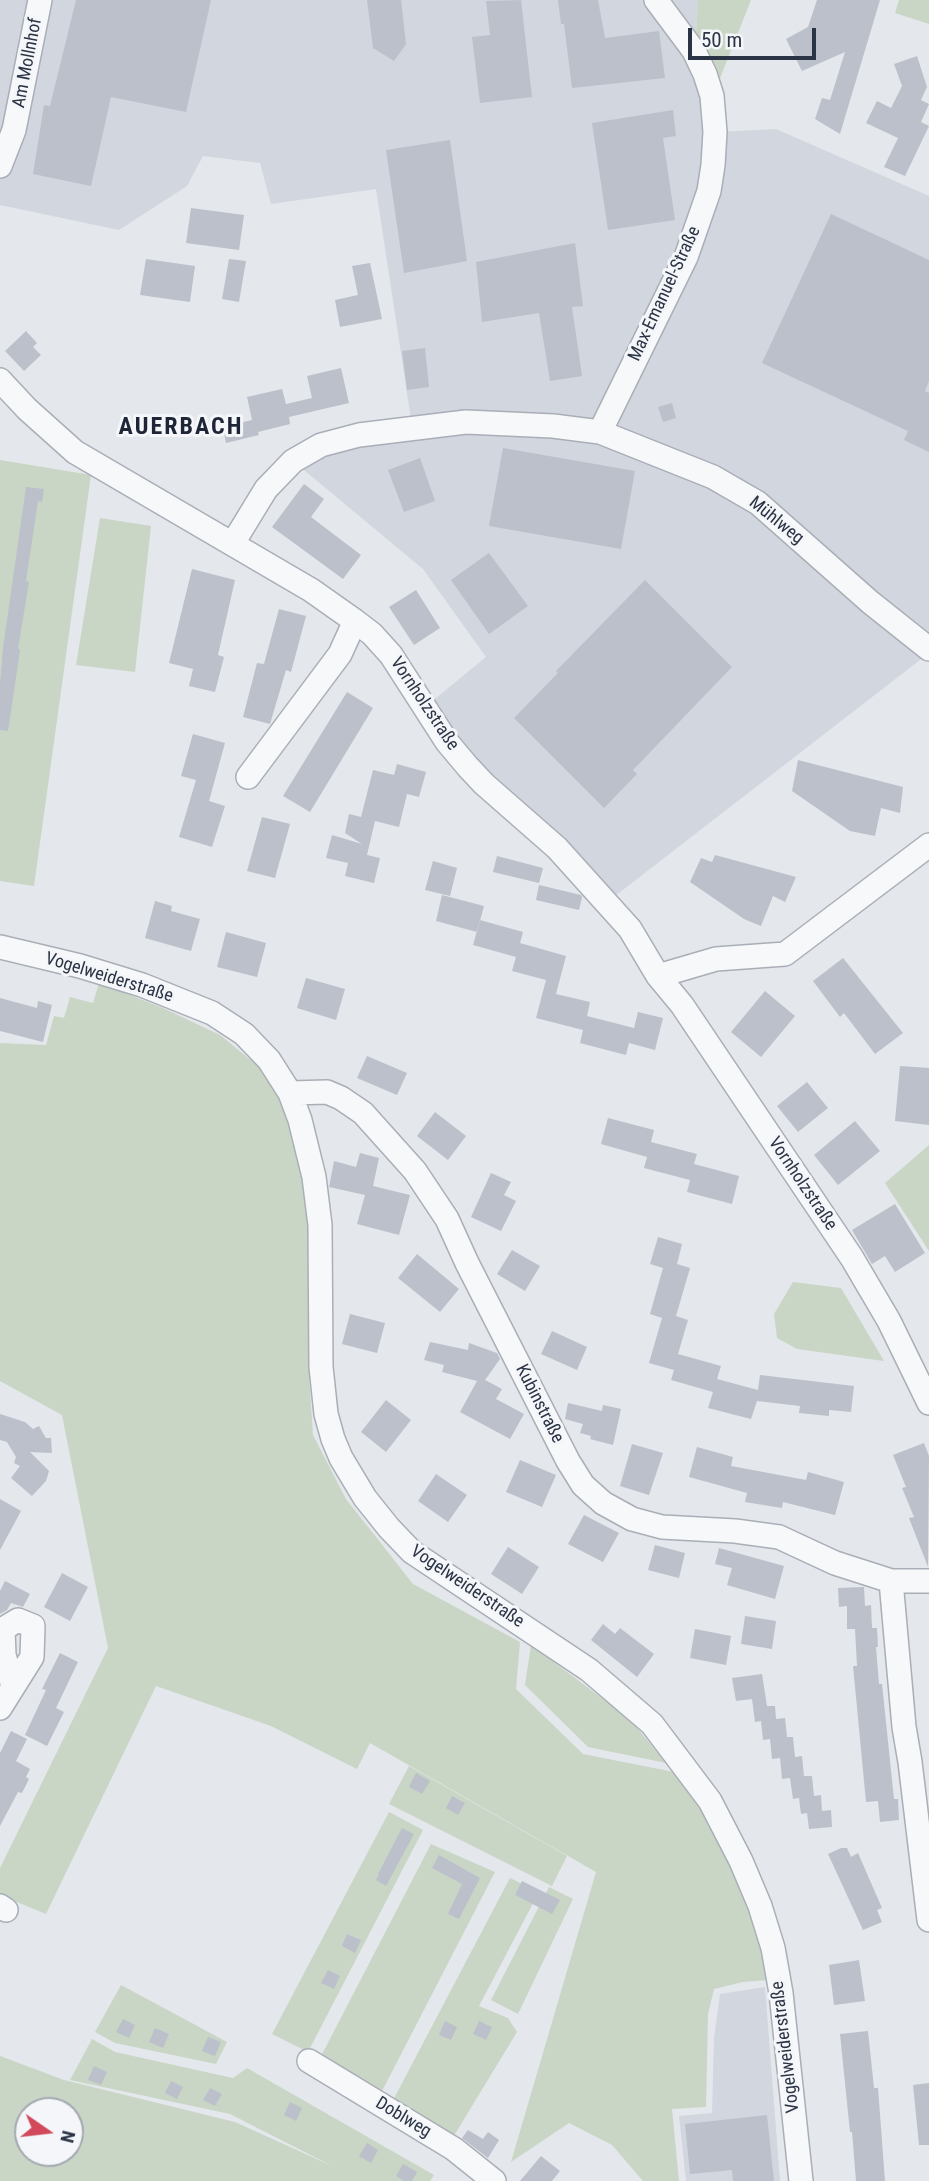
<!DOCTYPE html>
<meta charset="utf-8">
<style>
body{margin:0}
#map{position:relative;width:929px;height:2181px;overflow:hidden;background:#e4e7ec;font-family:"Roboto Condensed",sans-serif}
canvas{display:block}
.north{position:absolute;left:14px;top:2097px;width:70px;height:70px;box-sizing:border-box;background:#f4f6f9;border:2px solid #a4a8b1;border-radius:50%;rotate:104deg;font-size:19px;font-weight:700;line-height:28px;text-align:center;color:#2b3445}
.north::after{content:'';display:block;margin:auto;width:24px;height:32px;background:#d1495b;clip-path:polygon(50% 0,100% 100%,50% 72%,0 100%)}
.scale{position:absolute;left:688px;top:28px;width:128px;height:32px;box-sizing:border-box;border:4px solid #2b3445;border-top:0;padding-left:9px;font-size:21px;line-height:24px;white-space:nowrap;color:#2b3445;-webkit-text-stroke:5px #f4f6f9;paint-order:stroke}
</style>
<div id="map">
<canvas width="929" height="2181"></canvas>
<div class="north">N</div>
<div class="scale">50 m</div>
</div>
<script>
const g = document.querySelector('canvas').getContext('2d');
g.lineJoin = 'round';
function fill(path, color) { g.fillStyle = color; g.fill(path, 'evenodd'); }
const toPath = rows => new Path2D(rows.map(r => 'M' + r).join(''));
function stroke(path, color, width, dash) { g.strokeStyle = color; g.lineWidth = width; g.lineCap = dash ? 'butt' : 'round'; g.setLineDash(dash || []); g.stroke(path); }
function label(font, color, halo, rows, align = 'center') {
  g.font = font + ' "Roboto Condensed",sans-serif'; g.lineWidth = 6; g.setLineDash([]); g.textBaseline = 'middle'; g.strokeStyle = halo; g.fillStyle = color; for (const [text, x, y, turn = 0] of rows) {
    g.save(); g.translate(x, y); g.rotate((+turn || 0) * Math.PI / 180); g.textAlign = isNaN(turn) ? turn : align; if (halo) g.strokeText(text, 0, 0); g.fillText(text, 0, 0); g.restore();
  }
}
const built = toPath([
 [0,0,698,0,695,50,716,132,776,129,929,196,929,653,606,903,425,707,486,657,423,569,293,461,412,426,376,189,271,204,260,163,203,156,187,186,119,230,0,205],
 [765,1987,780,2181,686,2181,679,2116,712,2113,714,2038,720,1994]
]);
const green = toPath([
 [698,0,751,0,713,96,695,50],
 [899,0,929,0,929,24,895,13],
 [0,460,91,475,34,886,0,881],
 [100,518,151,526,135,672,76,665],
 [99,983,163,1008,220,1035,258,1066,281,1100,297,1140,307,1198,310,1267,309,1376,313,1435,346,1499,413,1584,520,1642,516,1689,583,1754,674,1772,707,1819,741,1876,760,1931,768,1980,743,1982,714,1989,708,2014,706,2107,672,2109,679,2181,643,2181,612,2145,569,2123,511,2162,596,1872,370,1743,357,1769,271,1726,156,1686,46,1914,0,1895,0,1868,108,1648,62,1415,0,1381,0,1043,46,1045,54,1016,64,1018,70,997,93,1003],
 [929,1145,929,1251,885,1183],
 [793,1282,841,1288,884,1361,797,1349,777,1338,774,1314],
 [531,1645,619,1711,638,1729,666,1763,588,1747,525,1685],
 [409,1766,567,1856,552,1886,389,1804],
 [389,1812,423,1830,308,2052,272,2034],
 [431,1844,495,1872,379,2097,318,2062],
 [510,1878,539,1892,479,2006,508,2018,517,2032,452,2139,391,2104],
 [549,1887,573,1899,518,2014,491,2000],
 [121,1985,227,2042,216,2064,115,2043,95,2032],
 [92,2039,115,2052,233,2078,247,2068,434,2175,430,2181,0,2181,0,2056,64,2080,235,2122,332,2166,230,2114,70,2080],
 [28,2111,70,2111,70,2153,28,2153]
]);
const building = toPath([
 [76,0,211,0,186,112,111,97,91,186,33,174,44,105,50,106],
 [367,0,401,0,406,44,394,61,373,48],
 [521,0,532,97,480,103,472,37,490,35,486,1],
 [558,0,598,0,605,38,659,31,665,78,572,88,564,24,561,24],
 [817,0,880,0,840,134,815,119,822,98,830,100,845,52,802,71,786,39,808,27],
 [917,56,927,87,921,100,929,104,921,122,929,126,905,176,884,167,898,138,866,123,877,101,891,108,902,86,894,64],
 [673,110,676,136,663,138,675,220,608,230,592,123],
 [450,140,467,261,404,273,386,150],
 [191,208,244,215,239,250,186,243],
 [831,214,929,260,929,381,925,391,929,393,929,452,904,440,908,431,762,363],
 [575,243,583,306,572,307,582,376,550,381,539,313,482,322,476,262],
 [146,259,195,266,190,302,140,295],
 [229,259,246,261,239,302,222,299],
 [370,263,382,319,340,327,335,300,358,295,352,266],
 [26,331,37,343,33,347,41,355,24,371,5,351],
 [425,348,429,387,407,390,402,351],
 [341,368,349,403,289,417,290,424,258,432,259,435,226,443,223,427,252,420,247,397,282,389,286,404,312,398,307,376],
 [672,403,676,418,663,422,658,407],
 [503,448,635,471,621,549,489,526],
 [420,458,435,501,404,512,388,470],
 [304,484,324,499,311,517,361,555,343,579,272,527],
 [26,487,44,489,42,502,38,501,26,581,29,582,18,649,20,649,17,671,8,731,0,730,0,684,3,648],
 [489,553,528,606,489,634,451,580],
 [192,569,235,580,218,655,224,657,215,692,189,686,193,669,169,663],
 [645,580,732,667,633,770,637,774,604,808,514,718,558,673,556,671],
 [416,590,440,628,414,645,389,607],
 [279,609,306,616,291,672,286,670,270,724,243,717,257,663,264,664],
 [347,692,373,708,310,812,283,796],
 [193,734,225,743,209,801,225,806,212,847,179,837,196,780,181,776],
 [798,760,903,787,900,813,881,808,875,836,850,831,792,791],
 [397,764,426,772,419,797,407,794,399,827,375,821,367,855,380,858,374,883,345,876,348,863,326,858,332,835,362,844,345,833,349,814,361,817,373,770,394,775],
 [262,817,290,824,275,878,247,871],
 [715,855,796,877,785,902,773,896,761,926,744,919,690,882,701,858,712,862],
 [497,856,543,868,539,883,493,872],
 [433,861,457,868,450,896,425,890],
 [539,885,581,895,582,897,579,910,536,900],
 [442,895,484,906,477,932,436,921],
 [155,901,172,906,171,911,200,919,191,951,145,938],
 [480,920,523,932,520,943,566,956,556,994,590,1002,587,1016,634,1028,638,1012,663,1018,655,1050,629,1043,626,1055,580,1043,583,1030,536,1018,546,980,512,971,516,957,473,945],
 [226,932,266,943,257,977,217,967],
 [843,958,903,1033,875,1054,844,1013,840,1017,813,981],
 [306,978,345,989,336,1020,297,1008],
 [765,991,795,1016,761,1057,731,1032],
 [0,998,37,1008,38,1001,52,1005,43,1042,0,1031],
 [367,1056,407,1073,397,1095,357,1078],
 [900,1066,929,1068,929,1125,895,1121],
 [807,1082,828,1108,798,1132,777,1106],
 [435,1112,466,1136,448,1160,417,1136],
 [608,1118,654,1130,651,1142,697,1154,694,1164,739,1176,732,1204,687,1192,690,1180,644,1168,647,1157,601,1144],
 [855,1121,880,1151,838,1185,814,1155],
 [360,1153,379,1158,373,1186,410,1195,399,1235,357,1224,365,1195,329,1187,334,1161,356,1167],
 [491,1173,511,1182,504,1195,516,1201,501,1231,471,1217],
 [895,1204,925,1253,895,1272,885,1256,872,1264,852,1230],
 [658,1237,682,1244,677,1264,690,1268,676,1316,688,1320,678,1354,721,1366,717,1379,758,1390,760,1375,854,1386,851,1412,829,1410,829,1416,799,1413,800,1406,757,1401,751,1419,708,1408,713,1392,671,1380,674,1370,649,1363,662,1318,650,1314,663,1268,650,1264],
 [512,1250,540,1266,525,1291,497,1274],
 [417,1254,459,1289,440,1312,398,1278],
 [350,1314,385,1323,377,1353,342,1344],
 [552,1331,587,1347,577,1370,541,1354],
 [430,1342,468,1350,469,1343,497,1353,500,1359,485,1380,502,1389,496,1399,524,1414,510,1439,460,1412,477,1381,442,1372,444,1365,424,1360],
 [386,1400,411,1420,386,1452,361,1432],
 [568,1403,602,1411,603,1405,621,1409,613,1445,590,1439,591,1436,580,1433,583,1424,565,1419],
 [0,1414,25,1422,33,1429,39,1426,46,1438,51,1438,52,1453,30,1452,49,1471,46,1481,32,1496,11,1478,20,1466,14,1463,16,1457,7,1442,0,1440],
 [924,1443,929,1456,928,1567,909,1518,914,1517,902,1488,906,1487,893,1455],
 [632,1444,663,1453,649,1495,620,1486],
 [697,1447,733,1457,731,1466,806,1480,808,1472,844,1482,835,1515,783,1502,782,1508,745,1502,747,1493,689,1477],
 [520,1460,556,1475,542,1507,506,1492],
 [436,1474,467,1495,448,1522,418,1501],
 [0,1499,21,1511,0,1550],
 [584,1515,619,1533,603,1562,568,1544],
 [655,1545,685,1553,679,1578,648,1570],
 [508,1547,539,1567,522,1594,491,1574],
 [719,1548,784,1566,775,1599,727,1585,732,1568,715,1564],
 [62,1573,88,1587,70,1621,44,1607],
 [5,1581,30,1594,23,1607,11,1603,7,1610,0,1614,0,1591],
 [864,1587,865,1606,871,1605,872,1628,877,1628,878,1647,876,1647,879,1684,882,1684,894,1799,898,1799,899,1820,880,1822,878,1801,866,1802,853,1666,857,1666,855,1629,847,1629,847,1606,839,1607,838,1588],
 [745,1616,776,1621,772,1649,741,1644],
 [603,1624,615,1634,620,1628,654,1654,637,1677,591,1640],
 [695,1629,731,1636,726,1665,690,1658],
 [60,1653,78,1662,56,1708,64,1712,47,1746,25,1735,46,1690,42,1689],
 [762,1674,767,1706,775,1706,776,1719,785,1718,787,1737,793,1737,795,1757,802,1756,804,1776,812,1776,814,1796,821,1795,822,1811,831,1810,832,1827,809,1829,807,1813,801,1814,799,1798,793,1799,790,1778,782,1779,780,1758,772,1759,770,1739,763,1740,761,1721,755,1722,752,1699,736,1701,732,1678],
 [11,1731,27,1739,16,1761,30,1769,26,1777,29,1779,22,1793,18,1792,0,1826,0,1753],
 [416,1773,430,1781,422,1794,409,1787],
 [452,1796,465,1803,458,1815,446,1808],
 [402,1828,414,1834,386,1886,376,1880,379,1874,378,1874],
 [841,1848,847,1848,851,1857,858,1853,882,1908,877,1910,882,1922,863,1930,828,1854],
 [439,1855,480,1878,459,1919,448,1914,462,1884,432,1868],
 [522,1881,560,1900,552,1914,515,1895],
 [347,1934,361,1940,355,1953,342,1946],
 [859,1960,865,2001,834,2005,829,1965],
 [328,1970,340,1976,334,1989,321,1983],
 [123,2019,135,2025,129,2038,116,2032],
 [445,2021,457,2027,451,2040,439,2035],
 [479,2021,492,2027,486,2040,473,2034],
 [155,2028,169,2034,163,2048,149,2042],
 [868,2031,874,2088,878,2088,885,2181,856,2181,852,2132,850,2132,840,2034],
 [208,2037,221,2042,215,2056,202,2051],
 [94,2066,107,2072,101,2085,88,2080],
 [171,2081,183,2087,177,2099,165,2093],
 [929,2083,929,2145,919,2145,913,2085],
 [210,2088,222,2094,215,2106,203,2100],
 [290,2102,302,2108,296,2121,284,2115],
 [767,2115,774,2181,733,2181,732,2170,690,2174,685,2124],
 [468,2130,483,2139,488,2132,499,2140,488,2158,462,2138],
 [367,2143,378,2150,371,2163,359,2156],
 [541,2156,560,2171,552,2181,520,2181],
 [403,2164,417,2172,412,2181,404,2181,396,2176]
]);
const minor = toPath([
 [0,166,14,130,40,0],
 [0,380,27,409,75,452,311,590,355,621,372,634,391,655,447,742,468,767,484,784,557,848,630,929,658,976,682,1005,852,1258,889,1321,929,1403],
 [600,432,686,257,709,191,713,165,715,132,712,96,705,74,694,51,656,0],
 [233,543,266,489,293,461,321,445,359,435,466,422,553,426,600,432,713,477,758,503,870,602,929,649],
 [248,777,340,654,355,621],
 [0,947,80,966,142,985,212,1013,244,1034,269,1060,290,1093,300,1120,314,1177,320,1225,321,1367,326,1414,333,1439,341,1458,365,1498,389,1528,412,1552,589,1670,652,1724,710,1801,741,1861,760,1906,773,1948,781,1993,801,2181],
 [658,976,716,959,785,954,929,845],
 [290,1093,327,1092,341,1098,363,1113,415,1171,447,1219,467,1263,568,1461,583,1485,603,1503,632,1519,662,1527,735,1531,779,1537,835,1563,891,1581,904,1727,910,1762,929,1920],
 [891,1581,929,1581],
 [0,1708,32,1657,33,1626,18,1620,3,1629,4,1655,13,1686],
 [0,1906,6,1910],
 [309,2061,454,2149,494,2181]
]);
const streetNames = [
 ["Am Mollnhof",28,63,-79],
 ["Max-Emanuel-Straße",665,294,-65],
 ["Mühlweg",776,521,39],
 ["Vornholzstraße",424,704,56],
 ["Vogelweiderstraße",109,978,17],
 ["Vornholzstraße",802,1184,56],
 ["Kubinstraße",539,1404,63],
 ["Vogelweiderstraße",467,1587,34],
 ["Vogelweiderstraße",786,2047,-97],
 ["Doblweg",403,2118,31]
];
const districtNames = [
 ["AUERBACH",181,428]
];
fill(built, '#d2d6de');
fill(green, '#c9d6c5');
fill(building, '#bbc0ca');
stroke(minor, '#a9aeb7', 26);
stroke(minor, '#f7f8fa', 23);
label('18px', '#2b3445', '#f4f6f9', streetNames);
g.letterSpacing = '2px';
label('bold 24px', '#1d2536', '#f4f6f9', districtNames);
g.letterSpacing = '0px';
</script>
